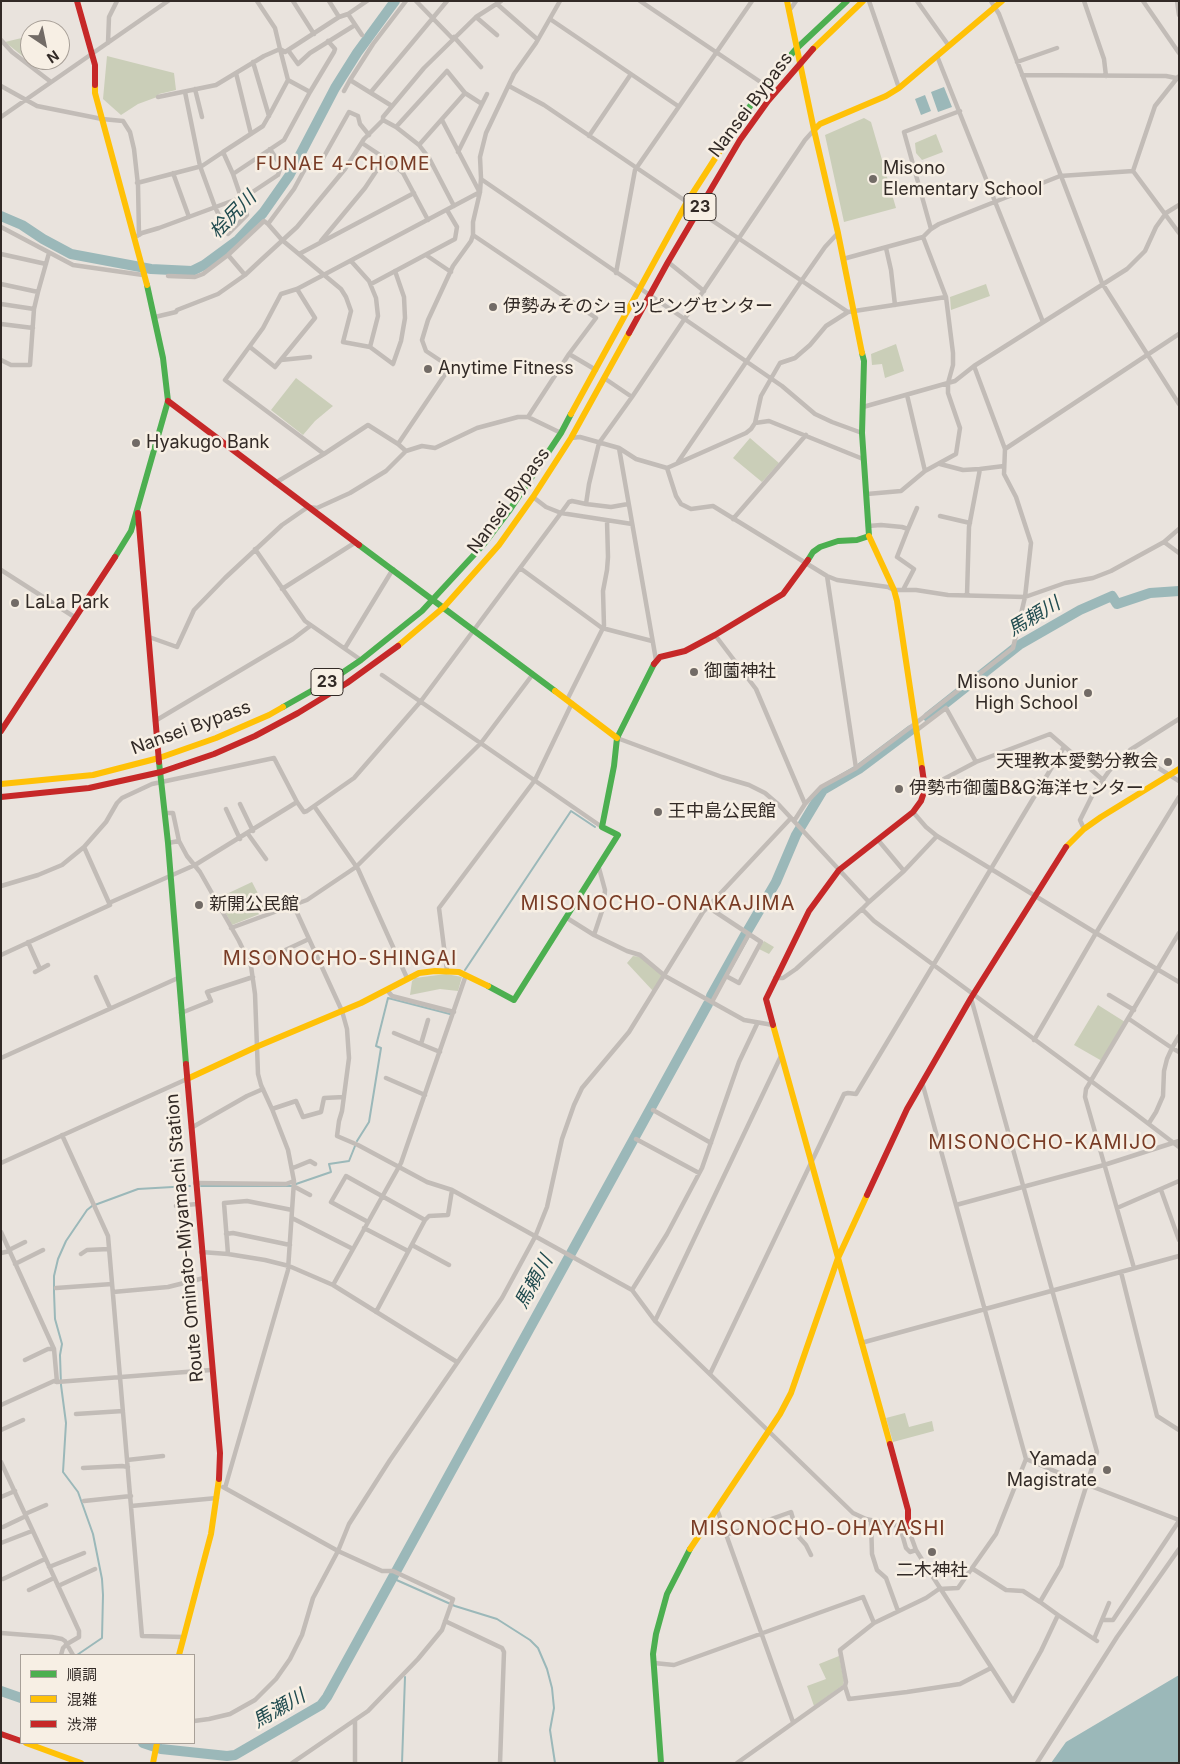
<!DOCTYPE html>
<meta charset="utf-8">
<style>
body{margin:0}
#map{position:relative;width:1180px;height:1764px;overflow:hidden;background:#e9e3dd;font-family:Inter,"Noto Sans JP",sans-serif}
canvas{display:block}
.frame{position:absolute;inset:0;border:2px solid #322a26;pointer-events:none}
.legend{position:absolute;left:20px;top:1654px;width:175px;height:90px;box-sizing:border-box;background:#f7efe4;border:1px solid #a8a098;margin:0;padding:6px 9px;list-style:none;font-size:15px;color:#322a26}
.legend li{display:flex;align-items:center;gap:10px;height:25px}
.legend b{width:25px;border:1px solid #a8a098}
.north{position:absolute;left:20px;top:20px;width:50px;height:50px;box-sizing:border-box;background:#f7efe4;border:1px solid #a8a098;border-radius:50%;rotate:146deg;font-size:14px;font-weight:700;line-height:20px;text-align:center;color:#322a26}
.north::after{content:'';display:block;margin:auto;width:18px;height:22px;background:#726b66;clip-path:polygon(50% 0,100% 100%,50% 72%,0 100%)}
</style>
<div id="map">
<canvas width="1180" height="1764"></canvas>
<div class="frame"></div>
<ul class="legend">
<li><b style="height:6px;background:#4caf50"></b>順調</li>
<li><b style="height:6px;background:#ffc107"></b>混雑</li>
<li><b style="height:6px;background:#c62828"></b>渋滞</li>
</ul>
<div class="north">N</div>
</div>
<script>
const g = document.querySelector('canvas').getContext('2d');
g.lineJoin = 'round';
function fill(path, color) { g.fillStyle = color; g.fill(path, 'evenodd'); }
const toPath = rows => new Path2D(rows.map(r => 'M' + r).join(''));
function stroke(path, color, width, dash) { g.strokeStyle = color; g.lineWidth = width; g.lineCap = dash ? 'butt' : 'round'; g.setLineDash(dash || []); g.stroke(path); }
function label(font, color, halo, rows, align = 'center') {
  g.font = font + ' Inter,"Noto Sans JP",sans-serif'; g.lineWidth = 5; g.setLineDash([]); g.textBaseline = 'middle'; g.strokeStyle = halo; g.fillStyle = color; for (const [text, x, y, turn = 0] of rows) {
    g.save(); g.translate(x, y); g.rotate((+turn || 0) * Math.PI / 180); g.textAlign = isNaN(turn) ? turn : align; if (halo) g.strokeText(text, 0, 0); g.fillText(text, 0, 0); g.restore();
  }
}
const green = toPath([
 [30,36,30,60,39,60,30,62,5,42],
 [107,56,174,73,176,90,159,94,157,97,138,104,121,115,103,99],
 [864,118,871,122,896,208,844,222,825,135],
 [936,134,943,152,922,160,916,153,915,143],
 [986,284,990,296,951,310,950,297],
 [896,344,904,371,885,378,882,364,872,365,871,354],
 [296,378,333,406,315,421,303,435,271,410],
 [750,438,779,463,762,482,733,458],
 [252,882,267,911,232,925,218,898],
 [764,941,774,947,769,954,759,949],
 [633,956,641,957,663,976,653,991,627,963],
 [446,974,462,977,458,991,440,989,410,995,412,981,415,978],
 [1098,1005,1125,1022,1102,1061,1074,1045],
 [905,1413,909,1427,932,1421,934,1431,893,1442,886,1418],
 [839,1656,844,1681,843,1685,814,1706,807,1686,826,1679,819,1664]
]);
const water = toPath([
 [944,87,952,107,938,112,931,92],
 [925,95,931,111,921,115,915,99],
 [1179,1675,1179,1763,1051,1763,1066,1742]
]);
const stream = toPath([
 [465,970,571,811,595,827],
 [357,1141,369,1122,381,1048,376,1046,388,998,450,1014],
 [296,1184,331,1172,329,1164,349,1161,355,1146],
 [201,1186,292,1186],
 [392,1578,455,1606,497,1619,530,1640,538,1648,547,1669,552,1688,554,1708,550,1730,555,1763],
 [77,1655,102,1638,103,1595,102,1579,93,1534,78,1492,63,1472,66,1423,61,1385,60,1355,62,1344,55,1319,54,1292,54,1276,58,1259,66,1241,87,1210,92,1206,138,1189,190,1186],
 [402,1763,405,1677]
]);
const river = toPath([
 [1,216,22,225,43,239,71,254,151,269,192,271,204,265,238,240,263,213,289,176,335,88,357,53,395,1],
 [928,717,1019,645,1080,610,1112,596,1117,604,1150,593,1179,591],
 [748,930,776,882,796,835,823,790,859,769,911,730],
 [711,996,745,935],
 [1,1691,21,1698],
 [143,1743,161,1749,227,1756,235,1755,321,1705,327,1697,708,1004]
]);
const street = toPath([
 [257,1,275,28,280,49,285,52,339,17,329,1],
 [293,1,314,34],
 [416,1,453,39],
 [640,1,765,85],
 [869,1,899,88],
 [917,1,949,46],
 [991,1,999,14,1102,283,1179,404],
 [1084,1,1104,59,1106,76],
 [1143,1,1179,53],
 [1177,1,1179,15],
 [497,4,537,39],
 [789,11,796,1],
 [348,14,367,1],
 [339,17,348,14,362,35],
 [476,17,497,35],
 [550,19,678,106],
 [454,37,481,67],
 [1,40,12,52,51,82],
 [108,43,109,17,117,1],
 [288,50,298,64,310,53,355,25],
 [937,56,1043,322],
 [253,62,269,116],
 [1017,62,1057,48],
 [236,73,251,134],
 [1022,75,1166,76,1176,78],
 [288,80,310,92],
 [1,86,37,106,102,119,123,121,130,132,134,149,138,185,139,235],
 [509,86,544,105,687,202],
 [195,89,202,117],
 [344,91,350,80],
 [371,92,447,1],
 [465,93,482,104],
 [158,97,216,85,264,56,280,49,288,80,271,112,263,126,223,152,233,174,247,215,228,234,215,207,200,166,185,92],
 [392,106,350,80,373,44,406,1],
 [1,117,168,1],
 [383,120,396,127,419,145,429,158,454,206],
 [442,120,479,191],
 [396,127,447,71,465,93,419,145],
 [369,135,360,124,358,116,349,112,322,160,306,167,294,189,268,224,282,240,341,289,346,297,351,311,343,342,370,347,393,364,401,341,405,318,404,297,395,271],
 [589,136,631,74],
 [362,143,392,163,403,173,428,220],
 [458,152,487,94],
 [1133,171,1155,106,1178,77],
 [1133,171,1179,233],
 [173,173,189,217],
 [233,174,284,140,310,92,334,52,335,49,328,41],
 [481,179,782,386,815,414,832,422,862,433],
 [137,183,202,166,223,152],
 [698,211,848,312,946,297],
 [1,227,73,265,143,275],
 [931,229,904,132,960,111],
 [473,235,596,318,569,354,528,417],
 [137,236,142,233,159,228,248,195,278,175,281,166,270,149],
 [321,241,365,188,385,158],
 [886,248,891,270,895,305],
 [1,254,46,264],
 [299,254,414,193],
 [228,255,245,275],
 [426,255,451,272],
 [843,259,923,237,931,229,939,224,1060,176,1133,171],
 [351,261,369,281,376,298,378,316,370,347],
 [668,262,704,291],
 [616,273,635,170,752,1],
 [168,276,195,277,203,274,228,255,264,221,268,224],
 [1,284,38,292,49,253],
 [371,284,455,239,457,227,447,210],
 [1,304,34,309,38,292],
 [155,317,176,312,177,310,218,294,245,275,261,260,297,227,345,169,364,139,383,120,383,117,424,68,476,17,501,1],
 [1,324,33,328],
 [250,347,275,367,315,318,297,289],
 [569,354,596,370],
 [1,360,11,365,30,365,34,309],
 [281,360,310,357],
 [604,378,632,397],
 [907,395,925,471],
 [863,407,955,381,974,366,1127,269,1145,251,1156,227,1166,213,1179,205],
 [755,423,761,396,780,363,795,358,810,345,826,326,848,312],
 [571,438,580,437,619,448,636,459,667,468,746,433,751,429,755,423,769,421,863,459],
 [398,444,450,367,426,351,422,340,428,320,453,266,471,241,473,235,473,222,480,192,481,178,480,157,486,133,514,74,536,43,560,1],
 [619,448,656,660],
 [1005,449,1179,334],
 [324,454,225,380,263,328,281,294,297,289,480,192],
 [678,462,802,280,825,247,838,233],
 [940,464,963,470,980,469],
 [667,468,676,496,681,504,691,509,713,506,827,576,837,580,888,587,894,590,916,590,948,595,1025,597,1065,583,1093,578,1111,571,1164,542,1179,529],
 [275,483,324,454,368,425,398,444,406,451],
 [867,494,901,491,925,471,956,454,960,428,948,393,948,383,953,365,953,353,946,297,923,237],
 [533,497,546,507,561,513,569,502,572,501,586,504,589,484,599,443,632,397,805,140,814,130],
 [586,504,611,507,628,504],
 [940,516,970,523],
 [733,519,806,435],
 [868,526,881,525,902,527,908,529,897,557,914,569,903,590],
 [908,529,917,508],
 [1164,542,1179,553],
 [255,549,305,621,361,660],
 [520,568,602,628,652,641],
 [1,570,76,618],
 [827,576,856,768],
 [282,589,356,542],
 [967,595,969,527,980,469,1004,466],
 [715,635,756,689,805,804,821,787,856,768,916,723,1013,648,1025,597,1031,543,1016,497,1004,474,1005,449,974,366],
 [149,637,177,647,194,610,225,578,282,525,308,507,317,508,350,493,386,471,406,451,422,446,435,448,477,428,518,417,528,417,561,433],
 [345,648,393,569],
 [382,675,602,827],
 [567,700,604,626,603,591,607,570,608,557,607,521],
 [155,721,293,639,310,626],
 [917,730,946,708,976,762],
 [617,738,722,777,749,785,765,793,779,805,869,902,862,909,874,921,1133,1112,1179,1147],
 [1130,750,1179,781],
 [925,789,976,762,1050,734,1103,780],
 [240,804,253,831],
 [314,806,358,869,407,978],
 [226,809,240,839],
 [913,812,926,827,937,836,1096,933,1179,982],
 [165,813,173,813,179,841],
 [794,821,805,804],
 [1084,829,1080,820,1093,794,1109,771,1130,750,1179,719],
 [248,834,266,859],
 [878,840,904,871],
 [168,843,179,841,187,856,200,872,239,941,251,966,255,994,258,1074,261,1085,272,1109,288,1150,294,1181,288,1270,225,1488],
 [1,886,38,875,62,865,84,847,106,822,117,803,122,798,152,784,274,758,297,802,304,812,307,811,354,778,421,701,561,513,632,524],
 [869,902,904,871,937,836],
 [109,903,195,865,297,802],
 [293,904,342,1011,347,1029,349,1058,342,1111,339,1121,337,1136,358,1145,427,1182,452,1190,632,1290,655,1321,853,1513,866,1519,908,1528,916,1550,931,1574,1013,1701,1041,1651,1058,1615,1040,1602,1061,1566,1097,1452,971,998],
 [708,907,761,942,739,983,726,976,712,1002],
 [567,918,594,935,627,951,640,955,665,976,744,1020,773,1025],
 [231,928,307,900,356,867,481,743,533,674],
 [594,935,604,905,605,890,599,868],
 [28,942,40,969],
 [1,955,110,905,84,847],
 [251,966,309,939],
 [447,971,439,908,535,780,572,703],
 [35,972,48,965],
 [726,976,749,934],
 [96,977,110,1008],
 [775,978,783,978,796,969,862,909],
 [387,990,392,996,454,1012],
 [1109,995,1134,1010],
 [181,1013,211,1001,207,992,253,977],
 [1129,1019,1172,1048,1179,1036],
 [394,1033,440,1052],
 [1034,1040,1096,933,1179,797],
 [421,1044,428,1020],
 [1,1058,178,978],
 [386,1078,425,1095],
 [272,1109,296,1101,303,1117,321,1112,324,1098,344,1097],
 [653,1110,711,1143],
 [1149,1123,1156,1112,1163,1096,1164,1071,1167,1059,1172,1048,1179,1052],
 [191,1128,247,1096,263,1089],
 [62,1135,108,1236,142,1636,184,1637],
 [636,1139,699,1173],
 [1,1163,187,1079],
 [293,1168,310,1161,315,1164],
 [195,1183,286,1184,294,1181],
 [295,1187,310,1195],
 [1161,1190,1179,1240],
 [956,1205,1104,1165,1179,1141],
 [176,1206,197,1204],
 [1117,1208,1179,1181],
 [292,1218,353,1249],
 [368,1222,331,1202,346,1176,425,1220],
 [364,1228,408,1251],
 [1,1232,54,1349,57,1382],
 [226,1234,233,1233,290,1245],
 [412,1245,449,1265],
 [9,1250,25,1242],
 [201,1252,228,1254,265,1260,289,1266,333,1285,401,1163,466,975],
 [1,1253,10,1251],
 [81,1254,87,1250,109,1249],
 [228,1254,224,1203,247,1201,292,1210],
 [15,1264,43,1250],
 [1134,1268,1085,1097,1086,1089,1179,933],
 [1121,1272,1157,1416,1179,1430],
 [333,1285,457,1362],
 [56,1288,112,1284],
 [632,1290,667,1234,702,1168,739,1062,757,1024],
 [113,1292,168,1287,204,1278],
 [376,1312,425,1220,429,1216,448,1215,452,1190],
 [655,1321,781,1056],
 [861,1343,1179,1256],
 [25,1360,48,1349,54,1349],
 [710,1374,844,1094,848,1093,856,1094,1064,747],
 [1,1405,54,1381,57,1382,211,1370],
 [76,1414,123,1411],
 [1,1430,23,1420],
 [1026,1459,1088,1485,1179,1520],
 [127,1460,163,1456],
 [1,1462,79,1631,79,1637,67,1644,63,1648,61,1655],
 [83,1468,122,1466,128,1467],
 [223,1487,338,1551,382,1571,393,1571,453,1599,442,1630,418,1659,368,1711,292,1763],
 [1,1497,15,1491],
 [84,1501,131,1496],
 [131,1506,217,1498],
 [717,1509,793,1722],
 [25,1514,46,1505],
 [871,1520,872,1554,877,1570,886,1578,898,1611],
 [3,1527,26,1516],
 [900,1527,906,1548,910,1552,916,1550],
 [726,1535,791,1512,798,1536,806,1545,811,1555],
 [1,1543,32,1531],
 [49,1567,84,1553],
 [973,1569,1006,1590,1023,1591,1040,1602],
 [3,1579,45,1559],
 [58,1586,95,1569],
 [29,1590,54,1578],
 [1058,1615,1097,1641],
 [1102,1620,1113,1620,1179,1521],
 [445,1621,502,1648,504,1652,500,1763],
 [1,1633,52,1637,62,1639,65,1641,73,1655],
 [1094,1639,1109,1603],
 [654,1663,674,1665,863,1597,874,1623],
 [845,1686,849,1699,907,1692,960,1684,991,1668],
 [194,1721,209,1719,230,1714,255,1700,276,1679,290,1659,302,1635,313,1598,338,1551,349,1524,390,1460,502,1298,535,1237,547,1207,562,1139,574,1105,582,1088,629,1032,703,912,791,818],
 [355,1763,355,1720],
 [737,1763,845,1686,846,1682,840,1650,874,1623,926,1598,939,1589,958,1588,996,1534,1026,1459,922,1082],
 [1037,1763,1117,1637,1179,1549]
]);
const fast = toPath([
 [736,126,765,85,796,49,847,1],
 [359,545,555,691],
 [115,557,131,531,168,401,163,358,147,285],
 [808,560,813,552,820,547,838,541,857,540,869,536,862,433,864,361,862,353],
 [283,707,336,677,361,660,422,611,484,544,509,511,561,433,571,414],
 [159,762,168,843,186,1064],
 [488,986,514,1000,618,835,602,827,614,766,617,738,654,664],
 [661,1763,653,1654,656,1634,667,1594,690,1549]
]);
const slow = toPath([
 [787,1,814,130],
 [813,49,863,1],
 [95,85,95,93,147,285],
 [862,353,838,233,814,130,820,124,886,96,899,88,1002,1],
 [571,414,687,202,736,126],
 [869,536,894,590,897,601,922,768],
 [398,646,444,607,499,545,533,497,571,438,629,333],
 [555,691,617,738],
 [1,784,93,775,159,758,216,738,269,715,283,707],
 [1066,847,1084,829,1101,817,1179,769],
 [773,1025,890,1444],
 [187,1079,256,1047,361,1003,419,973,435,971,459,972,488,986],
 [690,1549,780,1414,791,1393,838,1258,867,1195],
 [179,1655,211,1534,219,1479],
 [26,1743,81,1763],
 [153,1763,157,1743]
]);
const jam = toPath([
 [77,1,95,65,95,85],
 [629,333,668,262,740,140,768,101,813,49],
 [168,401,359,545],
 [138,513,159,762],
 [654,664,660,657,685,651,715,635,783,594,808,560],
 [1,731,115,557],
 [1,797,89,788,161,772,214,754,255,736,298,713,347,683,398,646],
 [773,1025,766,999,809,911,839,870,913,812,921,801,925,789,922,768],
 [186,1064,220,1453,219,1479],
 [867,1195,907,1109,971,998,1066,847],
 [890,1444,908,1510,908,1528],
 [1,1734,21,1741]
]);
const markers = [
 [873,179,5,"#726b66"],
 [493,307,5,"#726b66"],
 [428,369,5,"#726b66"],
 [136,443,5,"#726b66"],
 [15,603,5,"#726b66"],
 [694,672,5,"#726b66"],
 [1088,693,5,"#726b66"],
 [1168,762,5,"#726b66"],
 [899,789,5,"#726b66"],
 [658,812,5,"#726b66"],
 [199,905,5,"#726b66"],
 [1107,1470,5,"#726b66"],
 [932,1552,5,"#726b66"]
];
const shields = [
 [700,207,32],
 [327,682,32]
];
const shieldNames = [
 ["23",700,207],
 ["23",327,682]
];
const streetNames = [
 ["Nansei Bypass",751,105,-53],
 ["Nansei Bypass",509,501,-54],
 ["Nansei Bypass",191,728,-20],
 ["Route Ominato-Miyamachi Station",185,1238,-95]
];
const poiNames = [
 ["Misono",883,169],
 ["Elementary School",883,190],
 ["伊勢みそのショッピングセンター",503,307],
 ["Anytime Fitness",438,369],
 ["Hyakugo Bank",146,443],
 ["LaLa Park",25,603],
 ["御薗神社",704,672],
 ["Misono Junior",1078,683,"right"],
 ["High School",1078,704,"right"],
 ["天理教本愛勢分教会",1158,762,"right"],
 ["伊勢市御薗B&G海洋センター",909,789],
 ["王中島公民館",668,812],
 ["新開公民館",209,905],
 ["Yamada",1097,1460,"right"],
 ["Magistrate",1097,1481,"right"],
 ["二木神社",932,1571,"center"]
];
const neighbourhoodNames = [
 ["FUNAE 4-CHOME",343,164]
];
const waterNames = [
 ["桧尻川",233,215,-46],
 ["馬頼川",1034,617,-31],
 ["馬頼川",534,1282,-61],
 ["馬瀬川",279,1709,-30]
];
const quarterNames = [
 ["MISONOCHO-ONAKAJIMA",658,904],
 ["MISONOCHO-SHINGAI",340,959],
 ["MISONOCHO-KAMIJO",1043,1143],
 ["MISONOCHO-OHAYASHI",818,1529]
];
fill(green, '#caceb8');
fill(water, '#9bb8b9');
stroke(stream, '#9bb8b9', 2);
stroke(river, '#9bb8b9', 10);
stroke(street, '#c2bcb7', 4.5);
stroke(fast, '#4caf50', 6);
stroke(slow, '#ffc107', 6);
stroke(jam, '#c62828', 6);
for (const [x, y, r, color] of markers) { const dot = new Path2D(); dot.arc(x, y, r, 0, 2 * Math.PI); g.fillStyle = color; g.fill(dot); stroke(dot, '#f7efe4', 2); }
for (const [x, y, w] of shields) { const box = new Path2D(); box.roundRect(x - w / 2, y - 13.5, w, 27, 4); g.fillStyle = '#f7efe4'; g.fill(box); stroke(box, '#322a26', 1); }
label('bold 16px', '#322a26', null, shieldNames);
label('18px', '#322a26', '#f7efe4', streetNames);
label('18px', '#322a26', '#f7efe4', poiNames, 'left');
g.letterSpacing = '1px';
label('19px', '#793c26', '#f7efe4', neighbourhoodNames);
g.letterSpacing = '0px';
label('italic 19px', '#204b4f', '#f7efe4', waterNames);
g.letterSpacing = '1px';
label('20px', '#793c26', '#f7efe4', quarterNames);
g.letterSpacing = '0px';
</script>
